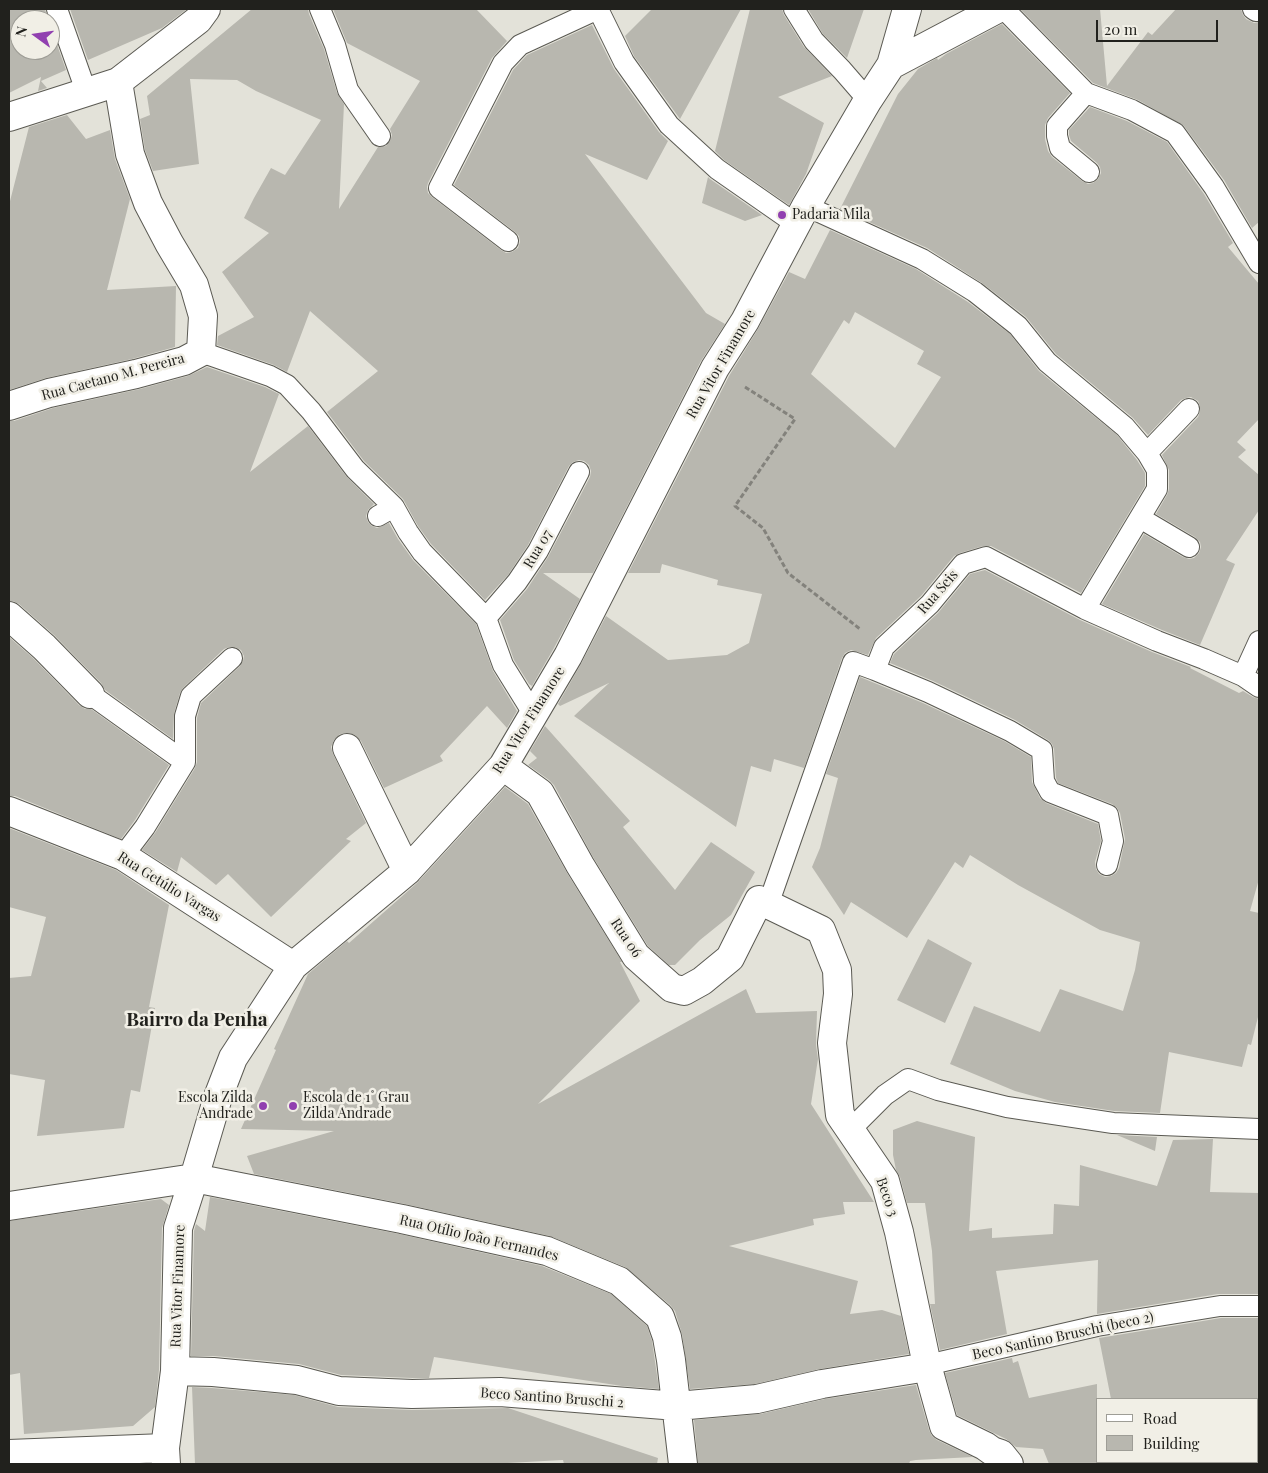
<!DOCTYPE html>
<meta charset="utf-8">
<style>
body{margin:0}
#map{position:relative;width:1268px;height:1473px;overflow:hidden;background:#e3e2d9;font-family:"Playfair Display",serif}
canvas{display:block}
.frame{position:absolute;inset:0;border:10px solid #21211d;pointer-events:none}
.legend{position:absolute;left:1096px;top:1398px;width:162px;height:65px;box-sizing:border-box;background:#f1efe6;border:1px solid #9e9d96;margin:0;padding:6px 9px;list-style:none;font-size:15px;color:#21211d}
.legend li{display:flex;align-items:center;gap:10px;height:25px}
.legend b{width:25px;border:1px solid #9e9d96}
.north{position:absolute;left:10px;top:10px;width:50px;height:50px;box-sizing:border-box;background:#f1efe6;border:1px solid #9e9d96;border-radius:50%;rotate:284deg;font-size:14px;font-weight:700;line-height:20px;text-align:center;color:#21211d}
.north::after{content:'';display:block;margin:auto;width:18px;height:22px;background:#9140b0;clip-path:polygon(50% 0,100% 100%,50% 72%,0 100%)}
.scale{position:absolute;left:1096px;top:20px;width:122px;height:22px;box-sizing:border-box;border:2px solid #21211d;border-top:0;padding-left:6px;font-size:15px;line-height:18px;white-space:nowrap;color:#21211d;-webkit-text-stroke:4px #f1efe6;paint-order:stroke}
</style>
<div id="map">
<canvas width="1268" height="1473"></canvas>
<div class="frame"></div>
<ul class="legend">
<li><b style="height:6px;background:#fff"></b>Road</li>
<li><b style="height:14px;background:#b8b7af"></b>Building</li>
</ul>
<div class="north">N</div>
<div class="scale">20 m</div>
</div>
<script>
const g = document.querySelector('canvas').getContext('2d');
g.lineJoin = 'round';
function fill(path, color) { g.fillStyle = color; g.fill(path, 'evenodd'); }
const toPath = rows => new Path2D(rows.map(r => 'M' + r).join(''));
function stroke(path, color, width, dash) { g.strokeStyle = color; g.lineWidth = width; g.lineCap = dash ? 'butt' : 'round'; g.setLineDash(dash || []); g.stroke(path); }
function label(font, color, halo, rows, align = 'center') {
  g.font = font + ' "Playfair Display",serif'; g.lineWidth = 5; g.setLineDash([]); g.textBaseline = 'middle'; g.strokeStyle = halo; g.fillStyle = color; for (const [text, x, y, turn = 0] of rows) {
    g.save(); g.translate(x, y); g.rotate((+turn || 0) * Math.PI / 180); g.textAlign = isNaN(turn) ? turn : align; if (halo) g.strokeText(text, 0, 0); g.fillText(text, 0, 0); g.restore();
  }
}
const building = toPath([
 [9,9,45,9,48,20,20,20,20,50,50,50,50,25,66,70,41,81,47,88,38,91,41,77,9,93],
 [70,9,187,9,162,28,88,60],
 [252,9,308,9,309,14,324,49,337,93,344,104,339,209,378,147,386,146,390,141,392,135,390,129,420,81,347,43,333,9,476,9,507,41,492,58,428,183,427,187,428,193,432,197,501,250,506,253,512,252,518,248,520,242,519,236,515,232,454,185,513,70,527,55,592,25,614,69,659,132,668,141,647,180,585,154,706,313,725,324,701,361,593,573,543,573,580,599,554,648,532,686,529,684,514,660,500,620,527,589,548,557,590,477,591,471,589,465,584,461,579,460,573,462,569,466,528,545,508,575,485,600,431,544,418,526,403,499,364,461,327,412,378,371,310,311,287,372,274,365,217,345,218,336,254,317,222,272,269,233,244,218,254,198,271,168,285,175,321,120,256,91,237,80,190,79,199,164,153,171,145,150,140,119,150,115,147,96],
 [652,9,741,9,680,119,634,56,625,36],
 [750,9,782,9,784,15,804,47,832,76,778,97,824,123,806,174,789,205,724,160,715,151],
 [808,9,864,9,847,58,823,34],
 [1020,9,1100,9,1107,86,1148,32,1152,35,1176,9,1241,9,1243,15,1246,19,1254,23,1259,22,1259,222,1252,228,1224,180,1184,126,1138,100,1093,83],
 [1002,24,1070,93,1048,118,1045,125,1045,139,1048,151,1052,157,1082,181,1088,184,1093,183,1098,179,1101,173,1100,167,1097,163,1071,141,1069,135,1069,130,1090,107,1127,121,1167,142,1204,194,1233,243,1228,247,1259,284,1259,419,1237,442,1246,450,1238,457,1259,475,1259,510,1226,560,1235,564,1200,645,1162,630,1102,604,1144,534,1183,557,1189,559,1194,558,1199,553,1201,547,1200,542,1195,537,1156,514,1167,495,1169,489,1169,470,1162,455,1198,417,1200,412,1200,406,1198,401,1191,397,1186,398,1181,400,1148,435,1133,418,1056,354,1026,317,982,283,927,248,840,209,898,94,918,69,937,58,938,60,946,54],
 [67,115,86,139,110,130,115,159,130,199,107,290,176,286,175,347,132,359,46,378,9,390,9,205,29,127],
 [708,177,710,179,762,215,745,221,702,203],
 [830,230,916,269,968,302,1010,334,1039,371,1117,435,1137,460,1145,473,1145,486,1081,593,991,546,983,546,960,553,954,556,921,596,876,638,868,655,851,650,845,653,842,658,804,768,774,759,771,772,751,766,736,827,574,716,609,683,560,706,558,704,581,664,606,616,668,660,727,655,749,643,762,594,717,585,718,580,662,564,660,573,628,573,729,376,758,329,789,272,805,279],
 [855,312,924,351,917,364,941,377,895,448,811,374,844,320,849,324],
 [207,367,265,387,279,394,250,472,308,426,346,476,374,504,368,510,366,516,368,522,372,526,377,528,389,523,398,539,413,560,476,624,493,671,517,711,507,728,487,706,440,756,443,761,384,788,361,741,355,735,349,733,340,734,334,740,331,747,333,754,366,823,346,839,351,841,271,917,228,874,216,885,181,857,177,872,142,850,155,833,195,768,197,762,197,718,201,703,240,666,243,661,244,656,241,650,235,647,229,647,224,649,183,688,180,693,174,713,173,739,105,690,101,683,54,635,19,604,13,601,9,601,9,421,14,421,53,408,140,389,188,376],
 [985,570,1080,620,1152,652,1191,667,1190,668,1239,693,1243,691,1253,697,1259,699,1259,879,1250,911,1259,913,1259,1013,1251,1045,1248,1044,1242,1067,1169,1052,1160,1113,1114,1111,1055,1102,1015,1091,950,1064,974,1006,1040,1032,1060,989,1123,1011,1135,970,1140,942,1100,930,1018,885,970,855,963,868,955,862,907,938,851,902,844,915,812,867,820,848,838,778,826,774,860,677,923,703,1004,741,1031,757,1032,782,1040,798,1046,803,1098,824,1101,841,1095,862,1096,869,1099,874,1105,877,1111,876,1116,873,1119,868,1125,839,1120,813,1117,808,1112,804,1058,783,1056,778,1054,749,1052,744,1048,740,1015,720,933,681,890,663,894,654,938,613,970,574],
 [9,637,33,658,79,705,85,709,91,709,169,765,135,820,121,839,15,796,9,796],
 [545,726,630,821,623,827,675,890,711,842,755,872,731,915,700,940,675,965,669,965,648,946,593,857,554,785,549,780,528,765,537,758,530,751],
 [505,787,528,804,567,873,622,962,620,962,640,1001,538,1104,746,989,756,1013,817,1011,816,1045,818,1059,811,1104,874,1202,843,1202,845,1214,813,1219,814,1225,729,1246,858,1281,850,1314,882,1310,901,1316,909,1354,820,1369,755,1384,690,1389,682,1334,675,1311,670,1305,625,1267,550,1236,405,1204,254,1174,247,1156,334,1131,241,1129,276,1050,274,1049,308,974,347,941,349,943,417,883],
 [9,828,116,870,169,905,149,1007,155,1008,140,1092,131,1090,124,1128,37,1136,45,1080,9,1074,9,978,31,976,46,917,9,907],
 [928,939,972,963,945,1023,897,1000],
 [917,1121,975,1137,969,1231,992,1228,992,1238,1053,1234,1054,1204,1079,1206,1080,1165,1157,1186,1173,1140,1213,1139,1210,1192,1259,1193,1259,1294,1218,1294,1097,1314,1098,1260,996,1271,1007,1334,940,1350,930,1304,935,1304,932,1251,925,1203,907,1203,900,1177,896,1170,893,1155,893,1130],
 [1117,1135,1157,1137,1155,1151],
 [210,1197,399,1234,542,1266,611,1294,647,1326,652,1341,659,1389,622,1386,434,1357,429,1378,412,1378,341,1375,299,1364,214,1356,191,1356,194,1231,196,1224,205,1231],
 [161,1199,169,1205,162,1228,159,1370,155,1407,133,1426,24,1434,20,1373,9,1375,9,1221],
 [1221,1318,1259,1318,1259,1399,1111,1399,1099,1338],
 [1012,1358,1013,1363,1018,1361,1029,1398,1097,1384,1097,1464,1049,1464,1043,1449,1016,1447,1006,1439,957,1415,945,1373],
 [916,1385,929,1430,932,1436,937,1440,973,1457,916,1460,910,1461,909,1464,698,1464,694,1420,760,1414,825,1399],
 [192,1387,212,1388,294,1395,338,1407,412,1410,508,1408,658,1458,657,1464,564,1464,563,1460,489,1464,195,1464]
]);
const path = toPath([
 [745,387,795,419,735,506,763,528,788,573,860,629]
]);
const lane = toPath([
 [57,9,86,91],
 [320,9,335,45,348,90,380,136],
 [794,9,814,41,842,70,868,100],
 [1004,9,1086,93,1132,110,1175,133,1214,187,1259,263],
 [1253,9,1256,11,1259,10],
 [1086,93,1057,126,1057,136,1060,148,1089,172],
 [806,206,922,259,975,292,1018,326,1047,362,1125,427,1147,453],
 [508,241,439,188,503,63,520,45,598,9,624,62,669,125,717,169,796,224],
 [201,352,270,376,287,385,311,411,355,469,394,507],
 [378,516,394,507,408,532,422,552,486,618,503,665,534,715],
 [1140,518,1189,547],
 [1085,609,1157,641,1204,659,1243,676,1259,687],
 [486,618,517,582,538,551,579,472],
 [875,670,928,692,1010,731,1042,750,1044,781,1050,792,1108,815,1113,841,1107,865],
 [1243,676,1259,641],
 [90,694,185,762],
 [123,856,145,827,185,762,185,716,191,696,232,658],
 [768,905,853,662,875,670,884,647,930,604,963,564,986,557,1085,609,1157,489,1157,470,1147,453,1189,409],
 [850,1130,885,1095,908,1079,938,1090,1007,1107,1113,1123,1259,1129],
 [927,1365,1097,1326,1220,1306,1259,1306],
 [1257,1428,1259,1428],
 [1141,1464,1147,1462]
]);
const street = toPath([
 [891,65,907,9],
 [9,406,49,393,136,374,184,361,201,352,203,316,194,285,169,243,148,203,130,154,118,82],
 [9,616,44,647,90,694],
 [347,748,407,871],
 [503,766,540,793,580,865,636,956,672,988,684,991,702,981,730,958,759,900,821,930,837,970,838,994,832,1043,840,1115,885,1181,899,1232,927,1365,944,1426,985,1446,992,1451,1001,1454,1009,1464],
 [9,811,123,856,293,966],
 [9,1206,194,1178,402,1219,547,1251,619,1281,660,1317,667,1337,671,1360,683,1464],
 [175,1371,213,1372,297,1380,339,1391,412,1394,500,1392,677,1406,757,1399,822,1384,915,1369,927,1365],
 [9,1454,165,1448],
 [166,1464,165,1448,175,1371,178,1228,194,1178,218,1097,233,1058,293,966,407,871,503,766,568,656,715,368,745,321,806,206,868,100,891,65,997,9]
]);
const secondary = toPath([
 [9,117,118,82,198,20,206,9]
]);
const markers = [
 [782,215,5,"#9140b0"],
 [263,1106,5,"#9140b0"],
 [293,1106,5,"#9140b0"]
];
const poiNames = [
 ["Padaria Mila",792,215],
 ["Escola Zilda",253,1098,"right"],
 ["Andrade",253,1114,"right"],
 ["Escola de 1˚ Grau",303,1098],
 ["Zilda Andrade",303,1114]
];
const streetNames = [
 ["Rua Vitor Finamore",721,364,-60],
 ["Rua Caetano M. Pereira",113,377,-15],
 ["Rua 07",538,549,-59],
 ["Rua Seis",938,592,-49],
 ["Rua Vitor Finamore",529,720,-58],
 ["Rua Getúlio Vargas",169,887,32],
 ["Rua 06",626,938,56],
 ["Beco 3",887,1197,71],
 ["Rua Otílio João Fernandes",479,1238,13],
 ["Rua Vitor Finamore",178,1286,-88],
 ["Beco Santino Bruschi (beco 2)",1063,1336,-12],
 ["Beco Santino Bruschi 2",552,1398,4]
];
const districtNames = [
 ["Bairro da Penha",197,1020]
];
fill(building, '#b8b7af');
stroke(lane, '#5b5a53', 22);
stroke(street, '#5b5a53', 30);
stroke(secondary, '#5b5a53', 30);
stroke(path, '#83827c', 3, [5, 2.5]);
stroke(lane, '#fff', 20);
stroke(street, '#fff', 28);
stroke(secondary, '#fff', 28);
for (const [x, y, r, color] of markers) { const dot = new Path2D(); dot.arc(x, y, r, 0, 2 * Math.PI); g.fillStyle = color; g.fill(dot); stroke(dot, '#f1efe6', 2); }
label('14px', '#21211d', '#f1efe6', poiNames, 'left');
label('14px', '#21211d', '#f1efe6', streetNames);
label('bold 19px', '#21211d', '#f1efe6', districtNames);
</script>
